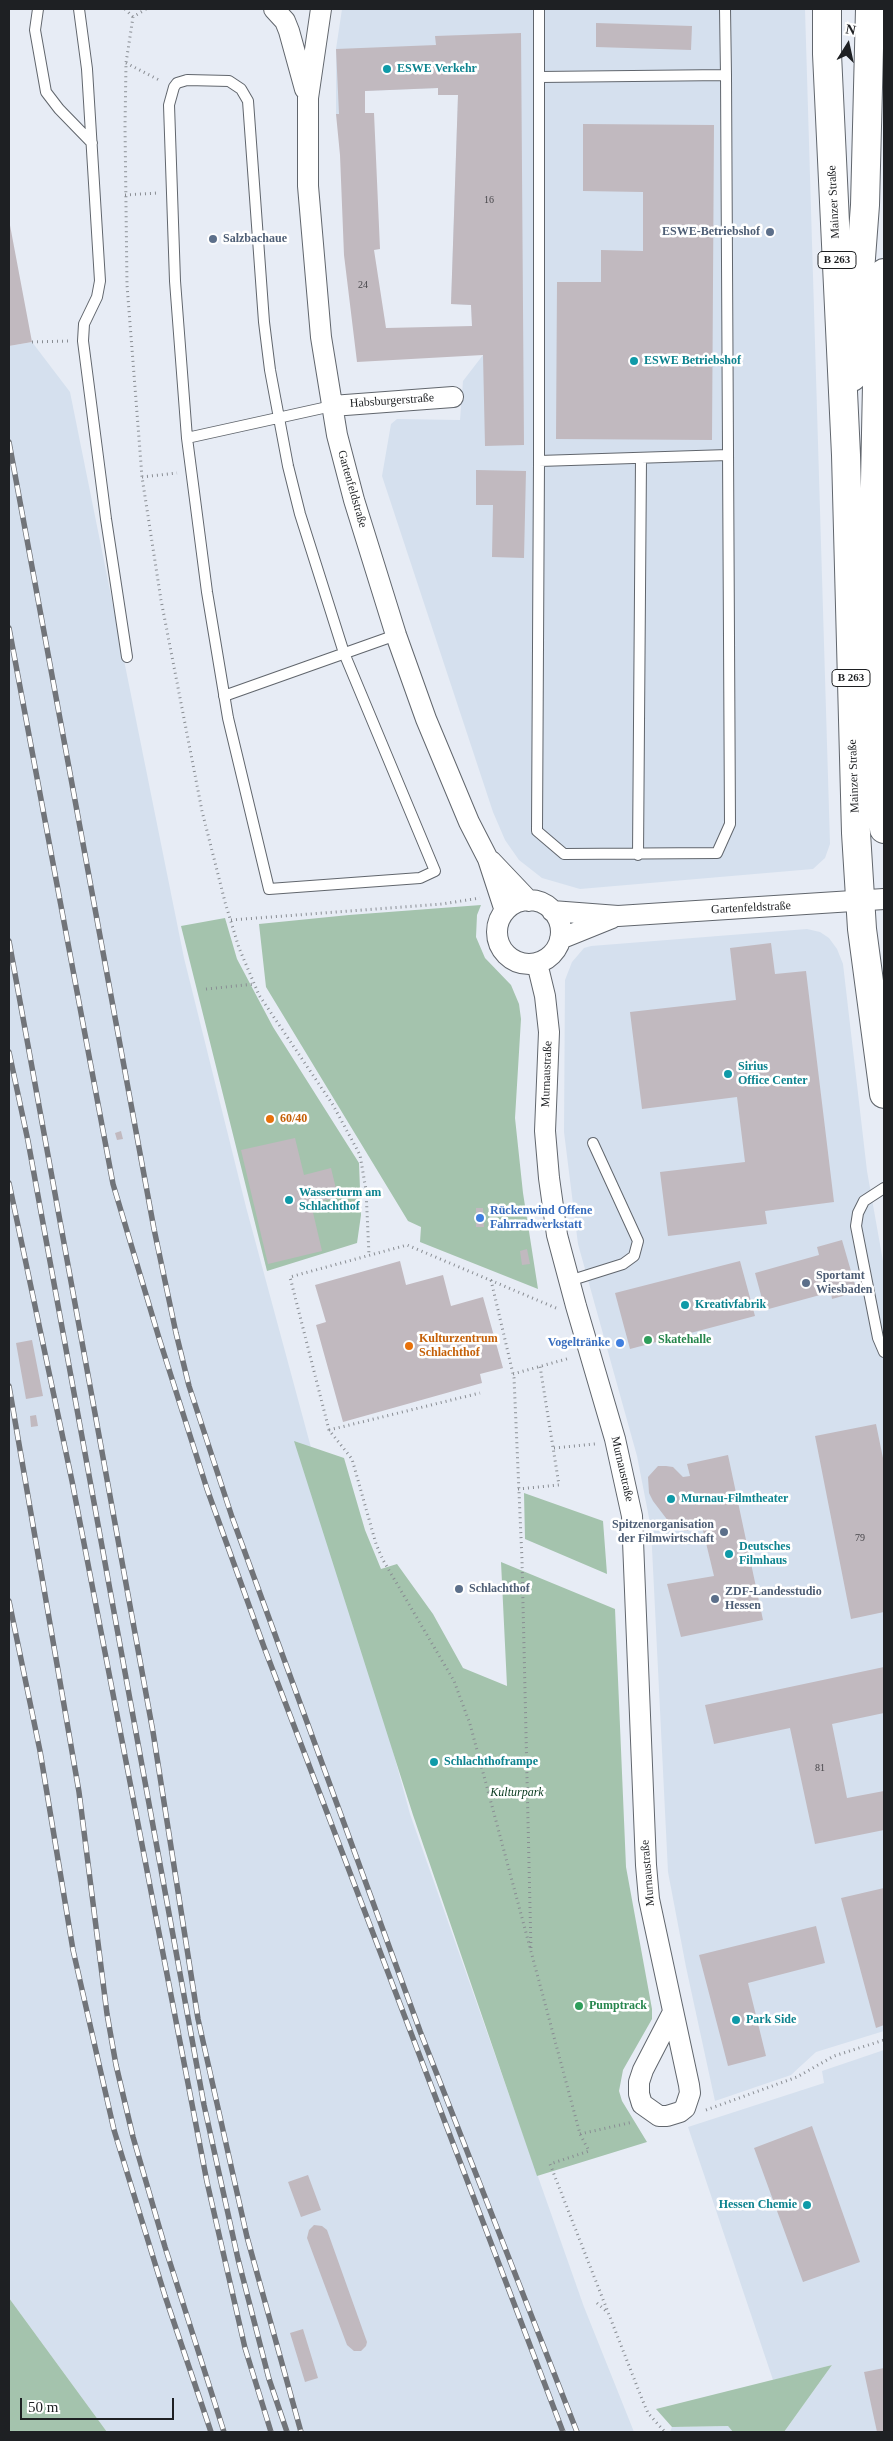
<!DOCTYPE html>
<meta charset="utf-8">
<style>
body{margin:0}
#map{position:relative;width:893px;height:2441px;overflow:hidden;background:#e7ecf5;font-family:"Times New Roman",serif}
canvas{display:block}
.frame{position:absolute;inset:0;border:10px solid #1e2023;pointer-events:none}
.north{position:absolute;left:823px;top:20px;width:50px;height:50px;-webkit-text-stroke:4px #fff;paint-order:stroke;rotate:10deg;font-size:14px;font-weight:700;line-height:20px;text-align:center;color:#1e2023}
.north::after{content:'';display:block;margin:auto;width:18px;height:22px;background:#1e2023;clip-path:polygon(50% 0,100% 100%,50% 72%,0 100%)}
.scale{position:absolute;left:20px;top:2398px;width:154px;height:22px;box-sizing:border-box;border:2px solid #1e2023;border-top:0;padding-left:6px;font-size:15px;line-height:18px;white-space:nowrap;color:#1e2023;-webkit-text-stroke:4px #fff;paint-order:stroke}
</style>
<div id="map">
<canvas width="893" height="2441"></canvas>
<div class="frame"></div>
<div class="north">N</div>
<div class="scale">50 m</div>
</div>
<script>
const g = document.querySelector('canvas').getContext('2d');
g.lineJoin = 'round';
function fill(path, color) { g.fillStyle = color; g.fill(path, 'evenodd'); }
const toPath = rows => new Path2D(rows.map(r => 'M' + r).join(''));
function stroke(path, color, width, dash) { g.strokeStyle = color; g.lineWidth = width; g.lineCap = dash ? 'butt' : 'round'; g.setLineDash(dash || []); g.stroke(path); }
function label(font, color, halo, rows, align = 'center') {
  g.font = font + ' "Times New Roman",serif'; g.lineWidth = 5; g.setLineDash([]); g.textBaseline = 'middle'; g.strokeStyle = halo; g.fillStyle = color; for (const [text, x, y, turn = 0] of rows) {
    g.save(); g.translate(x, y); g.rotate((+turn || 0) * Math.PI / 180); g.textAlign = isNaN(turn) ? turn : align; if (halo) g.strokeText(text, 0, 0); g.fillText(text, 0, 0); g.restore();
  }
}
const built = toPath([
 [342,9,805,9,830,844,825,858,813,869,580,889,542,878,519,860,505,840,493,812,382,476,391,424,397,419,460,420,463,381,483,355,482,326,472,326,471,305,451,304,458,95,438,95,438,88,365,91,365,113,336,114,336,49],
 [32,342,70,392,184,958,246,1207,410,1814,584,2307,634,2432,107,2432,9,2298,9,346],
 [807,929,820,932,829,938,837,949,843,964,867,1171,884,1267,884,2031,816,2052,791,2075,715,2101,686,1967,668,1872,651,1528,637,1456,578,1244,564,1132,565,980,572,962,584,948,591,946],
 [884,2050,884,2432,784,2432,832,2365,773,2380,688,2127,824,2083,822,2071],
 [728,2426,733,2432,670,2432,672,2427]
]);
const green = toPath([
 [481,905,477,915,476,937,485,958,511,985,519,1004,521,1019,515,1118,523,1193,538,1289,420,1242,421,1227,408,1221,266,987,259,924,349,915],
 [225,918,237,959,273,1027,359,1163,361,1215,357,1243,267,1271,181,926],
 [294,1441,344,1458,365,1530,381,1569,397,1564,433,1614,463,1668,507,1686,501,1562,615,1609,626,1867,652,2009,652,2019,623,2070,619,2091,622,2101,647,2142,537,2176,413,1815],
 [524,1493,603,1521,607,1574,525,1539],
 [9,2298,107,2432,9,2432],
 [832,2365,784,2432,733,2432,728,2426,672,2427,656,2409]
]);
const building = toPath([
 [596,23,692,26,691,50,596,47],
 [521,33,524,445,485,446,483,355,357,362,344,255,340,155,336,114,339,114,336,49,436,45,435,36],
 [438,88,438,95,458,95,451,304,471,305,472,326,386,328,374,250,380,249,374,113,365,113,365,91],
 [583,124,714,125,712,440,556,439,557,282,601,282,601,250,643,251,643,192,583,191],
 [9,220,32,342,9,346],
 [476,470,526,471,524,558,492,557,493,505,476,505],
 [771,943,775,974,806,971,834,1202,765,1211,767,1224,668,1236,660,1172,745,1162,737,1097,642,1109,630,1012,736,1000,730,948],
 [121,1131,123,1139,117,1140,115,1133],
 [295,1138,304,1175,331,1168,338,1197,311,1204,322,1251,268,1264,241,1150],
 [476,1208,483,1208,484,1227,476,1227],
 [842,1240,857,1292,832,1299,831,1292,765,1310,755,1273,819,1255,817,1247],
 [527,1249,530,1264,522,1265,520,1251],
 [400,1261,406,1285,443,1275,451,1306,483,1297,503,1368,480,1374,482,1383,343,1422,316,1325,326,1322,315,1285],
 [740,1261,755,1316,630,1349,615,1293],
 [32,1340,43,1396,26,1399,16,1343],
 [36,1415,38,1426,31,1427,30,1416],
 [876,1424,884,1463,884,1612,851,1619,815,1436],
 [728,1455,763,1620,681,1637,667,1584,714,1576,700,1518,690,1530,685,1531,672,1526,653,1501,649,1493,648,1477,658,1466,666,1466,673,1467,683,1477,690,1476,687,1464],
 [884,1667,884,1713,832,1724,847,1798,884,1791,884,1830,815,1844,790,1728,714,1744,705,1705],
 [884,1888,884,2025,876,2028,841,1898],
 [816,1926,825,1963,748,1983,766,2056,728,2066,699,1955],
 [812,2126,860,2262,803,2282,754,2148],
 [308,2175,321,2210,301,2217,288,2182],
 [314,2225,322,2226,327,2230,367,2342,366,2346,361,2351,354,2351,347,2345,307,2238,309,2230],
 [303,2329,318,2378,305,2382,290,2333],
 [884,2368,884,2432,877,2432,864,2372]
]);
const path = toPath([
 [125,9,133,17],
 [146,9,133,17,126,63,125,126,127,285,142,477,161,600,202,811,225,902,239,948,259,995,333,1105,360,1155,366,1190,369,1255],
 [126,63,161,81],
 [125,195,157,193],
 [32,342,69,341],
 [142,477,177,473],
 [231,920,442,904,480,898],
 [206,989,255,984],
 [491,1280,514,1378,522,1560,531,1951],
 [556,1308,407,1245,290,1277,329,1430,352,1459,376,1544,383,1560,454,1681,470,1724,580,2134,589,2151,550,2164,642,2399,648,2413,665,2432],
 [513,1374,570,1358],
 [329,1430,480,1393],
 [554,1448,595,1444],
 [518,1489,559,1485,540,1366],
 [706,2110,797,2077,834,2056,884,2040],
 [580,2134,633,2122],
 [597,2303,606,2311]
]);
const lane = toPath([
 [38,9,35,30,46,92,59,109,92,143],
 [79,9,87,69,100,281,97,297,84,324,83,341,106,519,127,657],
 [539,9,539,461,728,455],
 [725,9,726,75],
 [187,80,229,81,241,89,248,101,264,322,270,370,288,466,300,514,344,653,435,871,420,878,269,889,228,718,207,592,187,438,175,281,169,105,174,87,177,83,187,80],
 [187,438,332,406],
 [539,461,537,831,564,854,717,853,730,824,726,75,540,77],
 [224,696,396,635],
 [638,855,641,459],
 [884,1188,864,1201,858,1213,856,1226,878,1338,884,1352],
 [569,1281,623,1264,634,1256,638,1241,593,1143]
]);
const street = toPath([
 [274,9,285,21,289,31,305,89],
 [321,9,308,98,308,186,321,337,337,435,354,500,396,635,426,719,469,822,488,859,505,911],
 [332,406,453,397],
 [491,861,529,901],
 '497 932a32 32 0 1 1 64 0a32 32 0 1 1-64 0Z',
 [552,911,618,916,884,899],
 [560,939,612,918],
 [537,963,545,996,549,1032,545,1131,549,1178,557,1235,576,1306,615,1439,632,1516,646,1865,649,1899,689,2085,690,2093,685,2108,680,2112,667,2116,659,2116,642,2104,639,2094,639,2082,643,2070,673,2012]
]);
const secondary = toPath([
 [852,377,865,205,870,9]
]);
const primary = toPath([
 [827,9,827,54,846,455,856,833,862,929,884,1094],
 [884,273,878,336,873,579,875,706,884,829]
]);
const rail = toPath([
 [9,442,154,1229,176,1333,189,1386,232,1517,420,2031,577,2432],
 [9,628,113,1184,159,1338,207,1489,264,1647,563,2432],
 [9,941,153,1732,198,2019,247,2237,301,2432],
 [9,1052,28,1141,204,2105,238,2259,269,2379,287,2432],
 [9,1183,72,1481,207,2182,245,2348,271,2432],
 [9,1386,79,1792,107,2014,116,2065,133,2137,165,2247,224,2432],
 [9,1601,40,1751,73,1950,114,2130,165,2296,211,2432]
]);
const markers = [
 [387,69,5,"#0f9aa8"],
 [770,232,5,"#5c6f8a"],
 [213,239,5,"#5c6f8a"],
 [634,361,5,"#0f9aa8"],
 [728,1074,5,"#0f9aa8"],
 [270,1119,5,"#e8710a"],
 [289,1200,5,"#0f9aa8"],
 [480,1218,5,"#3f7fe0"],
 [806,1283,5,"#5c6f8a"],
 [685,1305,5,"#0f9aa8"],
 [648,1340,5,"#2e9e5b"],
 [620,1343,5,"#3f7fe0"],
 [409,1346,5,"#e8710a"],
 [671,1499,5,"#0f9aa8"],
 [724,1532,5,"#5c6f8a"],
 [729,1554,5,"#0f9aa8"],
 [459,1589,5,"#5c6f8a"],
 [715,1599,5,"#5c6f8a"],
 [434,1762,5,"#0f9aa8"],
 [579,2006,5,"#2e9e5b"],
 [736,2020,5,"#0f9aa8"],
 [807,2205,5,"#0f9aa8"]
];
const numberNames = [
 ["16",489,200],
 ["24",363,285],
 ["79",860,1538],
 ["81",820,1768]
];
const shields = [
 [837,260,38],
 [851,678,38]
];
const shieldNames = [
 ["B 263",837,260],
 ["B 263",851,678]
];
const cultureNames = [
 ["ESWE Verkehr",397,69],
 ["ESWE Betriebshof",644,361],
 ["Sirius",738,1067],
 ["Office Center",738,1081],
 ["Wasserturm am",299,1193],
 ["Schlachthof",299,1207],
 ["Kreativfabrik",695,1305],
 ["Murnau-Filmtheater",681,1499],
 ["Deutsches",739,1547],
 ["Filmhaus",739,1561],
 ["Schlachthoframpe",444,1762],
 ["Park Side",746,2020],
 ["Hessen Chemie",797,2205,"right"]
];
const streetNames = [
 ["Mainzer Straße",834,202,-93],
 ["Habsburgerstraße",392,401,-4],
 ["Gartenfeldstraße",352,489,74],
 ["Mainzer Straße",854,776,-92],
 ["Gartenfeldstraße",751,908,-3],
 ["Murnaustraße",547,1074,-88],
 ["Murnaustraße",622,1469,77],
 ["Murnaustraße",648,1873,-95]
];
const serviceNames = [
 ["ESWE-Betriebshof",760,232,"right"],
 ["Salzbachaue",223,239],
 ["Sportamt",816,1276],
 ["Wiesbaden",816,1290],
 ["Spitzenorganisation",714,1525,"right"],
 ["der Filmwirtschaft",714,1539,"right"],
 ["Schlachthof",469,1589],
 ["ZDF-Landesstudio",725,1592],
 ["Hessen",725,1606]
];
const foodNames = [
 ["60/40",280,1119],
 ["Kulturzentrum",419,1339],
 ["Schlachthof",419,1353]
];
const shopNames = [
 ["Rückenwind Offene",490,1211],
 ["Fahrradwerkstatt",490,1225],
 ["Vogeltränke",610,1343,"right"]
];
const leisureNames = [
 ["Skatehalle",658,1340],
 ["Pumptrack",589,2006]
];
const parkNames = [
 ["Kulturpark",517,1793]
];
fill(built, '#d5e0ee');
fill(green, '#a4c3ad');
fill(building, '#c1b9bf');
stroke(lane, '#61666d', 12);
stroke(street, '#61666d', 22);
stroke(secondary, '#61666d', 30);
stroke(primary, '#61666d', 30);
stroke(path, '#898d93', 3, [1, 4]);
stroke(lane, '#fff', 10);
stroke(street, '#fff', 20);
stroke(secondary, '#fff', 28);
stroke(primary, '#fff', 28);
stroke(rail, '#717479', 5.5);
stroke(rail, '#fff', 4, [11]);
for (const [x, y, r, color] of markers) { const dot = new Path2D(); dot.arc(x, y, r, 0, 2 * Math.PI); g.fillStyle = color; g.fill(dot); stroke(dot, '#fff', 2); }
label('10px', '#47464a', null, numberNames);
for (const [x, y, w] of shields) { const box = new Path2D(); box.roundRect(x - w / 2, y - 8.5, w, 17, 4); g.fillStyle = '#fff'; g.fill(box); stroke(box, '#1e2023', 1); }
label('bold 11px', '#1e2023', null, shieldNames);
label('bold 12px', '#0d838f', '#fff', cultureNames, 'left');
label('12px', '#1e2023', '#fff', streetNames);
label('bold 12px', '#4e5e75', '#fff', serviceNames, 'left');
label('bold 12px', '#c56008', '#fff', foodNames, 'left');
label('bold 12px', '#366cbe', '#fff', shopNames, 'left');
label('bold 12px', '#27864d', '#fff', leisureNames, 'left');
label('italic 12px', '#07381d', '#fff', parkNames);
</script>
